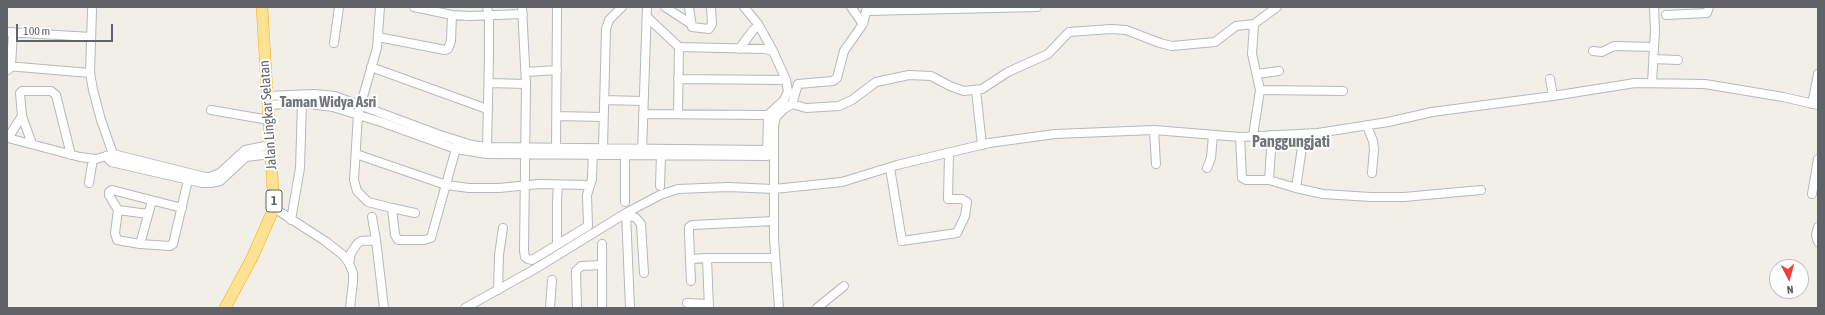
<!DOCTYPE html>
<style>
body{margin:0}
#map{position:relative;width:1825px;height:315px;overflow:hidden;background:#f1efe8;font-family:"Asap Condensed",sans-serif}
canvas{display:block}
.frame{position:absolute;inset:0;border:8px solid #5f6368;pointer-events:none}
.north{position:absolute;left:1769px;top:259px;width:40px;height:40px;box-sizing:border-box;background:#fff;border:1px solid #bfc1c3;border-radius:50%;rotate:174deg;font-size:11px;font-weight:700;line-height:16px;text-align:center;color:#5f6368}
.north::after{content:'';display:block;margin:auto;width:14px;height:18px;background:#ea4335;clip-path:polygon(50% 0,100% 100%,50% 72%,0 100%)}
.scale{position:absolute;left:16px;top:24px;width:97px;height:18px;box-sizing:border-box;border:2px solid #5f6368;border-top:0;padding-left:5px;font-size:12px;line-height:14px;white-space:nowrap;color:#5f6368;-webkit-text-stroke:3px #fff;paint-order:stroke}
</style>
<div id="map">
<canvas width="1825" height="315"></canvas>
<div class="frame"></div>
<div class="north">N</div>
<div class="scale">100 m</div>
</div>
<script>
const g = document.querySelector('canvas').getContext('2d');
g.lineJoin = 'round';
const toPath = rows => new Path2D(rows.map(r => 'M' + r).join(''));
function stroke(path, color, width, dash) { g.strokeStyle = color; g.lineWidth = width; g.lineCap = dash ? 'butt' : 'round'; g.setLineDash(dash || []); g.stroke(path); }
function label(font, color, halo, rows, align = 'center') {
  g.font = font + ' "Asap Condensed",sans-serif'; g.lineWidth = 4; g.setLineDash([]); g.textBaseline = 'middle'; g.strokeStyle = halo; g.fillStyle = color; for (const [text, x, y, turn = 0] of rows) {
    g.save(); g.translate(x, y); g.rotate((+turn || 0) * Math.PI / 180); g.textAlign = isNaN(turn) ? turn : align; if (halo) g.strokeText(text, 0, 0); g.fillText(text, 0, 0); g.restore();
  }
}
const minor = toPath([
 [380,7,377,48,358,114,354,180,357,191,368,202,392,208,395,235,398,240,424,240,431,238,457,145],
 [414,7,452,15,469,16,523,14],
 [522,7,526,84,524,251,525,257,528,259,532,260,588,226,587,195,592,179,593,149],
 [665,7,691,24],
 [689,7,692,27,709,29,712,24,711,7],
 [744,7,758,24,773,51],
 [851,7,863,24],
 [867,11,1037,7],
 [1666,15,1707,13,1709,7],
 [647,17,679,47],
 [7,32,91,37],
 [378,37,445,50,448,49,451,41,452,15],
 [334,43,339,7],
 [739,49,754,29],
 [1593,51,1602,52,1614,46,1654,47],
 [1653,59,1678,60],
 [7,66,90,73,92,10],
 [371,67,487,109],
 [8,70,11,66,13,32],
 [526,72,557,70],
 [90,73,93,90,101,120,113,154,111,159],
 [1257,74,1279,71],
 [678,79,786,80],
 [1550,79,1553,96],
 [489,83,526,84],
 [1652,83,1655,30,1654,7],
 [976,90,982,145],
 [1260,90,1343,91],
 [267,96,314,94,335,96,440,135,472,145,487,147,768,150],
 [604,100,643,101],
 [792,104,798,84,833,81,837,78,844,51,863,24,867,7],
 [1812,104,1818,74],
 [268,105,302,103,333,107,381,122,456,149,487,154,767,156,768,115,643,114],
 [211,110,269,120],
 [678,114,679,47,765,49,773,51,786,80,788,91,784,100,768,115],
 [22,116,8,138,80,157,96,159,113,154,205,177,210,177,220,173,245,150,270,145],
 [557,116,603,117],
 [1367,126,1373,141,1374,149,1372,173],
 [1154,130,1156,164],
 [1304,134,1296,188,1323,194,1371,197,1404,197,1481,190],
 [1272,135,1269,180,1296,188],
 [1253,136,1260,90,1252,54,1254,24,1277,7],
 [1240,137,1242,178,1246,180,1269,180],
 [32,144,22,116,20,93,22,91,51,91,56,95,71,155],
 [487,147,489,57,489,16,487,7],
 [603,148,606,29,609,20,622,7],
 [556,152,557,7],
 [642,152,647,7],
 [356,154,446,185,469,188,499,188,539,184,590,185],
 [106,156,111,162,202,183,211,183,220,181,246,157,271,154],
 [890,168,902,241,957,233,965,216,967,202,962,199,948,199,949,153],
 [1207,168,1211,158,1213,135],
 [89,183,93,159],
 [660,186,661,155],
 [1812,194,1818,159],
 [152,201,140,244,170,246,173,244,189,176],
 [625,202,625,154],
 [274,208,325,241,343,255,349,263,353,273,353,282,350,308],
 [392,208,415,213],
 [118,210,115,233,117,240,140,244],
 [626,213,630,308],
 [148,214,118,210,109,195,109,192,112,190,182,208],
 [627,215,636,218,641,224,644,273],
 [291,220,300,168,302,103],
 [1818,227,1816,235,1818,242],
 [376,240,384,308],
 [557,243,557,202,558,185],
 [602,244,602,308],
 [690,259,689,232,689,227,692,225,774,221],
 [349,263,351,253,357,244,361,241,376,240,372,217],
 [691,281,690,259,707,258],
 [498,290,499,255,503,228],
 [687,303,709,304],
 [465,308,535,269,626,213,660,195,678,189,728,187,774,189,842,182,897,165,989,143,1055,134,1154,130,1240,137,1318,133,1388,122,1432,112,1553,96,1635,83,1705,84,1783,97,1818,105],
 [550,308,552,280],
 [577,308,576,271,581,266,602,265],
 [709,308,707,258,775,258],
 [779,308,774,239,774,126,776,117,784,109,792,104,806,108,839,106,852,100,876,82,909,75,931,76,950,86,964,91,982,89,1008,72,1048,54,1069,32,1111,29,1126,30,1160,43,1172,46,1215,42,1236,26,1254,24],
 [817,308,844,286]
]);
const highway = toPath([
 [225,308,252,258,274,208,262,7]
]);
const shields = [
 [274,201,16]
];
const shieldNames = [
 ["1",274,201]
];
const streetNames = [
 ["Jalan Lingkar Selatan",268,115,-94]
];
const neighbourhoodNames = [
 ["Taman Widya Asri",328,102]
];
const quarterNames = [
 ["Panggungjati",1291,142]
];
stroke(minor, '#b5b8bc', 10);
stroke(highway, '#f9ab00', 12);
stroke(minor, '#fff', 8);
stroke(highway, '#fde293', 11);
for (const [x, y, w] of shields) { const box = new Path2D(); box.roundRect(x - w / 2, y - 11, w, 22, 3); g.fillStyle = '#fff'; g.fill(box); stroke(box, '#5f6368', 1); }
label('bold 13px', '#5f6368', null, shieldNames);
label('14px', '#5f6368', '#fff', streetNames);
label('bold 15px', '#70757a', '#fff', neighbourhoodNames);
label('bold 16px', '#70757a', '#fff', quarterNames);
</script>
